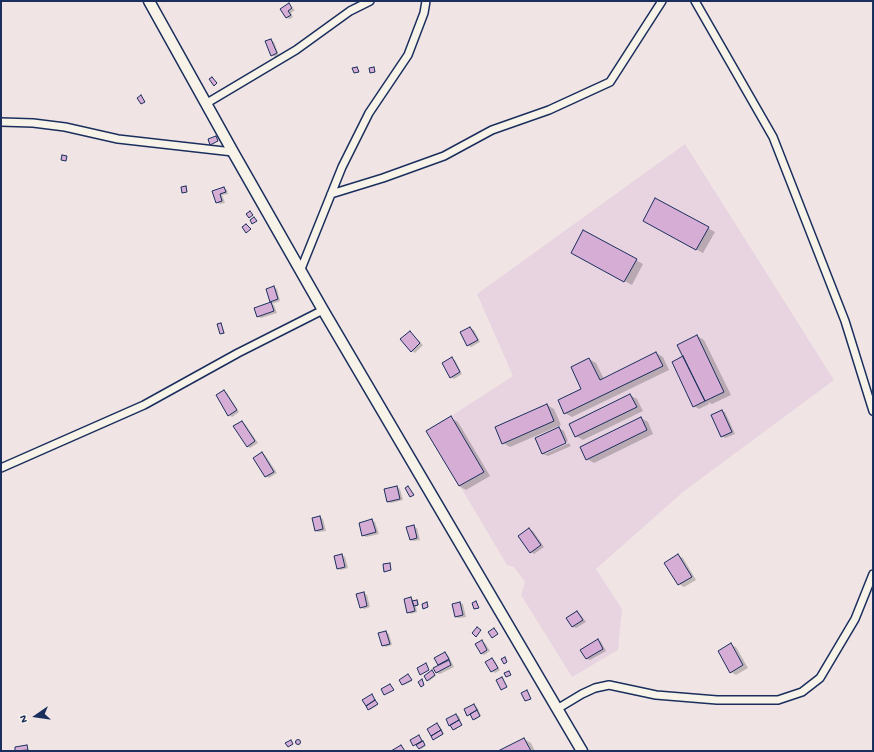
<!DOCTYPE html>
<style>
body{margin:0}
#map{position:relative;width:874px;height:752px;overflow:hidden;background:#f0e5e4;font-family:"Gochi Hand",sans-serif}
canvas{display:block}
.frame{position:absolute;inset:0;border:2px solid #1b2f5e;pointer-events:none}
.north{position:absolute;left:16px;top:696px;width:40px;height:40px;-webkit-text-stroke:3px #f7f3e8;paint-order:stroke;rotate:257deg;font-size:11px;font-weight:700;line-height:16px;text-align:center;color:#1b2f5e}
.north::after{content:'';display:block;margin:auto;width:14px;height:18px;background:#1b2f5e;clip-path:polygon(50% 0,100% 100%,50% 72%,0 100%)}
</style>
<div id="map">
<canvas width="874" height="752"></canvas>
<div class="frame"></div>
<div class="north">N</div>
</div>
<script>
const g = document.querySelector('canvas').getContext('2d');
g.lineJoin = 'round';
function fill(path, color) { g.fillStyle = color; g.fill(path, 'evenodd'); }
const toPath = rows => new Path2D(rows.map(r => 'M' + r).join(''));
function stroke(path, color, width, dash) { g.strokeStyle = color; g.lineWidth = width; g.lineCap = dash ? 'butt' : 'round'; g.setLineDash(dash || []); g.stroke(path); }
const built = toPath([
 [685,144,834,380,683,492,596,569,622,609,618,650,572,677,521,595,525,582,514,567,507,565,460,486,425,430,451,416,513,376,477,294]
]);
const shadow = toPath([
 [289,5,295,10,291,13,293,17,290,19,287,18,282,9],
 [271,40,274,42,279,55,275,57,272,55],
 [224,188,227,190,228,194,222,195,225,203,220,204,217,202,214,191],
 [656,199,715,232,703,253,644,221],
 [584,231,643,264,632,285,572,253],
 [274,287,277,289,280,301,272,304,274,305,277,313,261,318,258,316,255,308,273,302,271,301],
 [221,324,225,334,222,334,218,325],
 [470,328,474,330,480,342,471,347,468,345,461,333],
 [410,332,423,345,415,353,412,351],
 [697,336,704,340,731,395,712,404,708,402,709,404,699,409,694,406,683,357],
 [656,353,663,357,669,370,572,417,565,413,582,389,589,359,596,363,604,379],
 [452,359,455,360,462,374,454,379,451,377],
 [224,391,227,393,239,412,232,417,229,415],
 [630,395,637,399,643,411,583,440,576,436],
 [547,405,554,409,561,425,510,447,503,443],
 [722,411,725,412,735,434,725,438,722,436],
 [451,418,458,422,490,476,466,490,459,486],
 [641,418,648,422,653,434,594,463,587,459],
 [242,422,245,424,258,443,250,448,247,446],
 [559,428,564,431,568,441,545,452,545,454,569,443,571,446,548,456,543,454,536,439],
 [262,453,265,455,277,473,269,478,266,476],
 [397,487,400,489,403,500,391,503,388,502],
 [320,517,323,519,326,531,319,532,316,531],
 [372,520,375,522,379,534,366,537,363,535],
 [413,526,417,528,420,540,414,541,411,540],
 [529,529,533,531,544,547,534,554,531,552],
 [342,555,345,557,348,568,341,570,338,568],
 [678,555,683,558,696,580,684,587,679,584],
 [364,593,367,595,370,607,364,609,360,607],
 [411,598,415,601,418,601,419,605,416,606,417,612,411,614,408,612,405,600],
 [460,603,463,604,466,617,459,618,456,617],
 [577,612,580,614,586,622,576,628,573,627,568,618],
 [386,632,389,634,392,645,386,647,382,645],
 [598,640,601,642,606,651,590,660,587,659,582,650],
 [482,642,485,643,490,651,484,655,481,653],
 [731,645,736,647,748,668,736,675,731,672],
 [445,653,448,655,454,667,440,674,437,673,434,668,440,666,436,659],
 [492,659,495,661,500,670,495,673,492,671],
 [432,671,436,676,429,681,428,680],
 [408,675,412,681,404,685,400,680],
 [373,696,378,705,370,710,369,709],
 [474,705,477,707,481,716,475,720,472,716,468,715],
 [456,715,459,716,462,725,455,730,453,729],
 [437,725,440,726,444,734,435,739,434,739],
 [419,736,423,741,422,742,426,746,421,749,417,745,414,745],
 [524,739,531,743,535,751,501,751]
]);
const building = toPath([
 [289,3,292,8,288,11,291,15,286,18,280,9,289,3],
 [271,39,277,53,271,56,265,41,271,39],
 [357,67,359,72,354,73,352,68,357,67],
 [374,67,375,72,370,73,369,68,374,67],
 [212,77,217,83,214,86,209,79,212,77],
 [141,95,145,102,141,104,137,98,141,95],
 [216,136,218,141,210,145,208,139,216,136],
 [62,155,67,156,66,161,61,160,62,155],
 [186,186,187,192,182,193,181,187,186,186],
 [224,187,226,192,220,194,222,201,216,203,212,191,224,187],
 [655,198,709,227,696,250,643,221,655,198],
 [250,211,253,215,249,218,246,214,250,211],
 [254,217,257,221,252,224,250,220,254,217],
 [246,224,251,229,246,233,242,227,246,224],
 [583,230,637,259,624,282,571,253,583,230],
 [274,286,278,299,270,302,266,289,274,286],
 [271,302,274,311,257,317,254,308,271,302],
 [221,323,224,333,220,334,217,324,221,323],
 [470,327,478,340,467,346,460,332,470,327],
 [410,331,420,343,411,352,400,339,410,331],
 [697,335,724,392,705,401,677,345,697,335],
 [656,352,663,366,564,414,558,400,581,389,571,367,589,358,600,380,656,352],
 [683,356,705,401,693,407,672,362,683,356],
 [452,357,460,372,450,378,442,363,452,357],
 [224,390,237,410,228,416,216,395,224,390],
 [630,394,637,407,575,437,569,424,630,394],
 [547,404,554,421,502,444,495,427,547,404],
 [722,410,732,432,721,437,711,415,722,410],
 [451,416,484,472,459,486,426,431,451,416],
 [641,417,647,430,586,460,580,447,641,417],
 [242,421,255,441,247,447,233,426,242,421],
 [559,427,566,443,542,454,535,438,559,427],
 [262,452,274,472,265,477,253,458,262,452],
 [397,486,400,499,387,502,384,489,397,486],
 [408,486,414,495,410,497,405,488,408,486],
 [320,516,323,529,315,531,312,518,320,516],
 [372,519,376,532,362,536,359,523,372,519],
 [414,525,417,538,410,540,406,527,414,525],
 [529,528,541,545,530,553,518,536,529,528],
 [342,554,345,567,337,569,334,556,342,554],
 [678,554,692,577,678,585,664,563,678,554],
 [390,563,391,570,384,572,383,564,390,563],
 [364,592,367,606,360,608,356,594,364,592],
 [411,597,415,611,407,613,404,599,411,597],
 [417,600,418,605,414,606,412,601,417,600],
 [476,601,479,608,474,609,472,603,476,601],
 [427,602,428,607,423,609,422,604,427,602],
 [460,602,463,615,455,617,452,604,460,602],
 [577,611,583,620,572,627,566,618,577,611],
 [477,627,481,630,476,637,472,633,477,627],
 [494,628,498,634,492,638,488,632,494,628],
 [386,631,390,644,382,646,378,633,386,631],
 [598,639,603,649,586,659,580,650,598,639],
 [482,640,487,650,481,654,475,644,482,640],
 [731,643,743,665,730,673,718,651,731,643],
 [445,652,449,659,438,665,434,658,445,652],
 [505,657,507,662,504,664,501,659,505,657],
 [492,658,498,668,491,672,485,662,492,658],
 [449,660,451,665,436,673,433,668,449,660],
 [426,663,429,670,420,675,417,668,426,663],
 [432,670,435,675,427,681,424,676,432,670],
 [509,671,511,675,506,677,504,673,509,671],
 [408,674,412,680,402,685,399,680,408,674],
 [502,677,507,687,501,690,496,680,502,677],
 [422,679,424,685,421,687,418,682,422,679],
 [390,684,394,690,384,695,381,689,390,684],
 [527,690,531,699,525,701,521,693,527,690],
 [372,694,375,700,366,706,362,700,372,694],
 [375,700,378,704,368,710,366,706,375,700],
 [474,704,477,710,467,716,464,709,474,704],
 [477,710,480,716,473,720,470,714,477,710],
 [456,714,459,720,449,726,446,719,456,714],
 [459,720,462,725,453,730,450,725,459,720],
 [437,723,441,730,431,736,427,729,437,723],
 [441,730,443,734,433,740,431,736,441,730],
 [419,735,422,741,413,746,410,740,419,735],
 [524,738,531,751,498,751,524,738],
 '295.5 742a2.5 2.5 0 1 1 5 0a2.5 2.5 0 1 1-5 0Z',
 [291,740,293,744,288,747,285,743,291,740],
 [423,741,425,745,419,749,416,745,423,741],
 [27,745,28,750,15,751,15,747,27,745],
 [401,745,405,751,391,751,401,745]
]);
const minor = toPath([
 [695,1,773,137,845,321,873,411],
 [207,103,296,50,350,11,370,1],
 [1,122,33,123,65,127,118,139,233,152],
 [331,194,383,178,444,156,492,130,549,110,610,82,662,1],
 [301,269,342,167,369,113,408,55,424,13,426,1],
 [1,468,144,405,238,353,323,310],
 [557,709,582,694,595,688,609,685,656,695,717,700,778,700,802,692,820,678,855,619,873,574]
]);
const secondary = toPath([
 [149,1,233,152,323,310,582,751]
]);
fill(built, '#e8d4e0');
fill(shadow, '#0003');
fill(building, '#d6aed5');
stroke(building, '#1b2f5e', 1);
stroke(minor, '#1b2f5e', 10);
stroke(secondary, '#1b2f5e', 13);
stroke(minor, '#f7f3e8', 7);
stroke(secondary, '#f7f3e8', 10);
</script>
